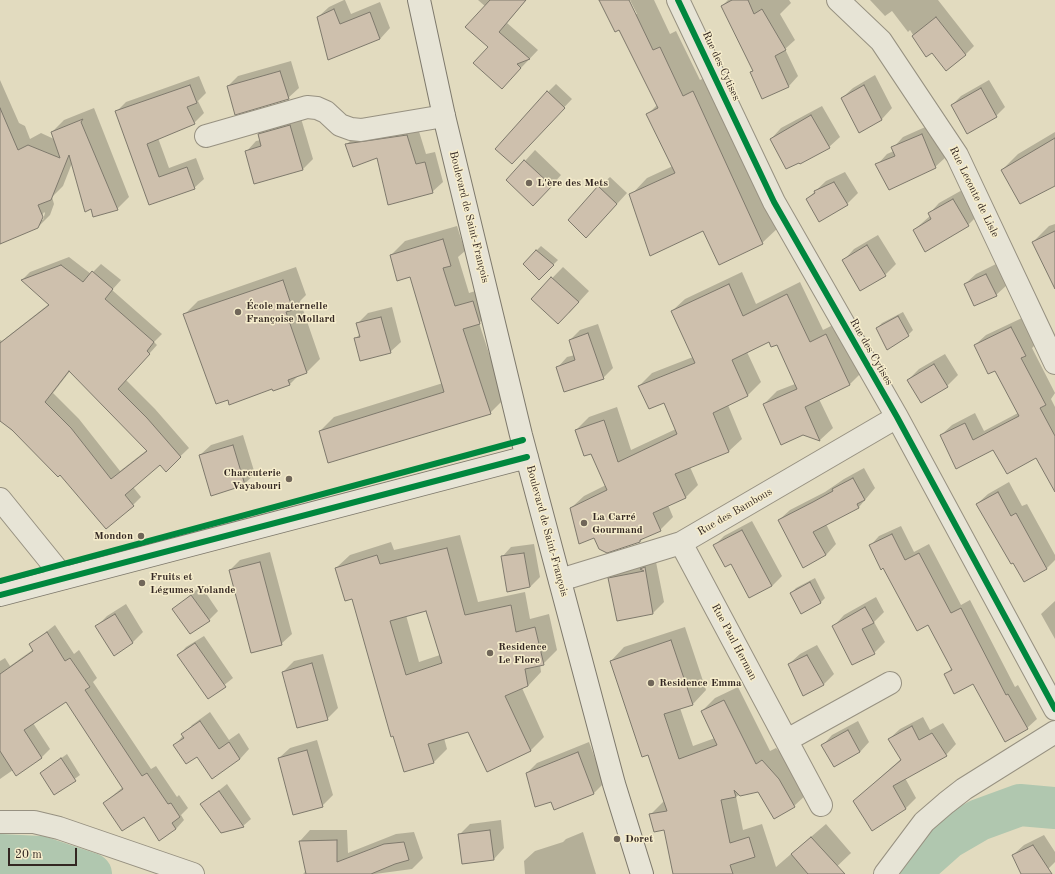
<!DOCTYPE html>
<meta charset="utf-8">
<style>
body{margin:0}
#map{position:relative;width:1055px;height:874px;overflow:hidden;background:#e2dbbf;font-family:"Old Standard TT",serif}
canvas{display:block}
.scale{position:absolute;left:8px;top:848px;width:69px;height:18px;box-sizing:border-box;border:2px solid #332722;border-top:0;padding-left:5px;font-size:12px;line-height:14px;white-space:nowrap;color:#332722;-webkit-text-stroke:3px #f6edcc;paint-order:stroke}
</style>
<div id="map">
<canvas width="1055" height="874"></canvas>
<div class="scale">20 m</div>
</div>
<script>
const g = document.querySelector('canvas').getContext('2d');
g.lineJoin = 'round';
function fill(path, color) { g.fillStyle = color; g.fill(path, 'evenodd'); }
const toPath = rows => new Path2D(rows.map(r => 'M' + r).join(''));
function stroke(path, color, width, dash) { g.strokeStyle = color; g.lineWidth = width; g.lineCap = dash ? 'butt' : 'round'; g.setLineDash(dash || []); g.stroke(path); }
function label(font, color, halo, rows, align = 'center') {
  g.font = font + ' "Old Standard TT",serif'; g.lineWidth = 3; g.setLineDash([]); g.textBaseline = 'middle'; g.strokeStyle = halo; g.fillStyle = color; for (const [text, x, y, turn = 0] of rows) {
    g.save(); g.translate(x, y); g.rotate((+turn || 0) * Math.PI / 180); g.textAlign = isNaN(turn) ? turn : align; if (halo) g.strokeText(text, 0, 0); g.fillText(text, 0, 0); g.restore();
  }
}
const shadow = toPath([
 [344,0,345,0,351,14,380,2,390,28,380,39,318,17,329,7],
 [478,0,526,0,507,23,538,50,502,88,489,47,486,7],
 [600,0,628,0,635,14,637,14,630,0,654,0,670,34,676,31,700,80,709,76,779,227,762,243,704,230,631,195,647,178,673,166,647,115,657,105,620,29],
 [728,0,789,0,791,3,780,14,795,40,785,49,798,76,789,86,763,98,751,72,753,70,722,6],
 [870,0,938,0,974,46,965,55,932,52,926,56,910,30,908,32,892,11,885,16],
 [291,61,299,88,288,98,228,86,238,76],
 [875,75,892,108,882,119,859,131,842,98,853,88],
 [199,76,206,93,198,101,204,113,194,123,158,138,169,168,196,158,204,179,194,188,149,204,116,112,126,102],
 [0,80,19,123,25,126,30,139,41,133,54,139,52,132,64,120,94,108,129,197,117,209,91,208,72,163,63,186,52,197,54,204,50,215,38,227,0,242],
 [44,212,45,213,43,220,40,220],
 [989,80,1005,107,996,116,968,132,952,105,961,96],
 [556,84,572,99,520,154,548,92],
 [822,106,840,137,829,147,771,139,781,128],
 [300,115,313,159,303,169,246,152,256,141,261,140,259,134,269,124],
 [932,124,946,157,935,167,877,165,887,154,894,151,893,148,903,137],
 [417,125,426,154,435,152,443,182,432,192,378,157,346,145,357,134],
 [1055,132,1055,184,1002,170,1018,154],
 [535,150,561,175,544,194,525,161],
 [845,172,858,193,847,204,807,199,826,181],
 [610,177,627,193,597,226,599,187],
 [964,189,979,214,968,225,914,230,930,216,929,214,939,203],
 [1055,224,1055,268,1033,242,1049,226],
 [457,226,465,251,458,257,469,293,488,287,494,308,479,323,504,399,490,413,320,431,334,417,443,383,410,276,391,255,405,241],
 [878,235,896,264,885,275,844,260,854,249],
 [541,246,558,260,539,279,536,251],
 [69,257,91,274,101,264,121,280,112,290,162,334,154,342,157,345,126,380,155,409,189,448,166,470,160,463,133,487,141,497,133,505,61,473,0,420,0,340,2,341,49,304,22,280,30,272],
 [70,371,147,450,120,471,79,419,53,393],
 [996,264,1007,285,996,295,965,284,976,274],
 [296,267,306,295,300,301,320,359,307,372,298,376,290,384,228,399,185,314,198,301],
 [563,267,589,291,569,313,532,299],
 [742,272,756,304,800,282,823,330,839,322,862,372,849,385,819,399,833,428,820,440,803,434,764,404,777,391,795,384,777,344,769,341,747,352,761,382,748,395,728,405,742,439,729,451,690,467,698,485,685,498,668,505,673,517,660,530,643,538,640,542,571,508,584,496,606,485,591,453,576,430,589,417,617,407,631,450,676,429,665,401,639,386,652,373,693,357,672,311,685,299],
 [392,307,401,342,390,352,355,339,360,334,357,324,368,313],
 [903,312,913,330,908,335,877,328,882,323],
 [1022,318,1035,345,1032,348,1055,393,1051,399,1055,407,1055,489,1037,456,994,449,941,435,952,425,975,413,984,431,1018,413,996,369,975,345,986,335],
 [598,324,613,368,603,378,558,367,567,357,575,355,570,340,580,330],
 [945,354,958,375,947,386,921,402,908,380,919,369],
 [243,435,255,474,244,484,200,455,211,445],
 [864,468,875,488,859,507,826,524,836,544,826,555,803,567,779,520,790,510,825,492,844,479],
 [1009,482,1022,506,1027,504,1055,555,1055,560,1046,569,977,504,988,494],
 [752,521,782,576,772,586,732,563,714,546,724,536],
 [901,526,914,552,929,544,961,605,970,600,1015,687,1018,685,1037,719,1027,728,974,682,945,675,952,668,929,624,884,567,870,546,879,536],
 [460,535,478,602,525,592,530,619,549,614,557,650,543,664,540,664,541,672,528,686,522,688,544,737,531,750,469,730,444,738,447,749,434,762,353,598,336,568,350,555,391,542,394,550],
 [427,610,440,655,419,662,406,615],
 [534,544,540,577,530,587,502,557,511,547],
 [270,552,292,634,281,644,230,570,240,560],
 [655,557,664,602,653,613,617,620,609,579,619,568],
 [815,578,825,598,820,603,791,593,796,588],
 [201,586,218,611,209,620,174,609],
 [876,597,884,612,874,622,885,642,874,653,834,626,844,615],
 [1055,601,1055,639,1041,614],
 [126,604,143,632,133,642,114,655,96,627,107,616],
 [55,625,74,654,79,650,97,678,93,682,151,769,156,766,177,797,179,795,188,808,181,815,184,820,176,829,104,803,123,787,67,701,33,723,50,749,42,757,16,775,13,770,0,779,0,661,5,658,10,666,34,649,31,644],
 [685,627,706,690,693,704,680,708,693,746,715,738,702,711,715,698,738,687,770,751,776,748,793,766,808,793,794,806,759,791,736,796,743,830,762,824,776,867,826,824,851,853,829,874,674,874,665,829,650,815,664,801,648,753,611,661,624,647],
 [204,636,233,678,208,698,179,655,186,647],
 [817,645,834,674,824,684,803,695,789,664,800,654],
 [323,654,338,708,327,719,283,672,294,661],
 [210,712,229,740,239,733,249,749,240,759,197,755,175,745,192,725],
 [923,717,930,730,943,723,956,744,946,755,905,778,916,798,905,809,854,801,901,759,889,739,900,729],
 [858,721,869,742,860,752,834,766,823,745,832,735],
 [317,740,333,795,322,806,279,758,290,748],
 [589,742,604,783,594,793,555,808,552,801,527,773,537,763],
 [67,754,80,775,54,794,41,773],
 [227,784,251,819,243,826,202,804],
 [501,820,504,848,494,859,459,835,470,824],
 [310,830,347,830,348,853,396,834,414,832,423,858,412,869,375,874,303,874,307,870,300,841],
 [583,832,596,874,525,874,524,861,535,851,563,842,566,839],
 [1044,835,1055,852,1055,862,1049,868,1037,874,1022,874,1013,855,1024,845]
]);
const river = toPath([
 [0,855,40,857,91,874],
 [913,874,920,863,948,838,979,820,1020,805,1055,808]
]);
const building = toPath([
 [490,0,526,0,499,32,530,59,517,64,521,68,502,89,473,63,488,47,465,27,490,0],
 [599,0,629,0,653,50,660,47,683,96,693,91,763,244,719,265,703,231,650,256,629,194,675,173,646,114,658,108,619,30,615,32,599,0],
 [732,0,748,0,754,14,762,9,786,50,775,56,789,87,762,99,750,72,753,71,721,6,732,0],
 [334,9,340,24,370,12,380,39,328,60,317,17,334,9],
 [936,17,966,55,946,71,932,53,926,57,912,36,936,17],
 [280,71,289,99,235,115,227,86,280,71],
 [190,85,197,103,187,107,195,124,147,144,159,177,187,167,195,189,149,205,115,111,190,85],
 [864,85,882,120,859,133,841,98,864,85],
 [981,88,997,117,967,134,951,105,981,88],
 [547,91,565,108,512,164,495,149,547,91],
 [0,108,18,150,28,145,60,158,51,132,83,119,81,122,118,210,93,217,91,209,85,212,69,155,51,200,38,205,43,217,38,228,0,244,0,108],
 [811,115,830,148,800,164,799,163,786,169,770,139,811,115],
 [290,125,303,170,254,184,245,151,261,146,258,134,290,125],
 [922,134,936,168,889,190,875,164,895,156,891,147,922,134],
 [407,135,416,164,425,162,433,193,388,205,377,158,353,167,345,144,407,135],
 [1055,138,1055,186,1020,204,1001,170,1055,138],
 [524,160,552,186,533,206,506,180,524,160],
 [834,182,848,205,819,222,806,199,815,193,814,191,834,182],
 [598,186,617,204,586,238,568,220,598,186],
 [953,199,969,226,925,252,913,230,931,219,928,213,953,199],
 [1055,231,1055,289,1032,242,1055,231],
 [443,239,451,266,443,268,455,306,473,301,480,324,463,329,491,414,328,463,319,431,444,392,410,277,397,281,390,255,443,239],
 [867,245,886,276,860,291,842,260,867,245],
 [536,250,554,265,539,280,523,264,536,250],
 [61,265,83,282,92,271,113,289,105,299,154,342,147,351,150,354,118,389,147,418,181,457,166,472,160,465,125,495,134,506,106,529,60,475,58,477,12,430,0,421,0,343,49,305,21,280,61,265],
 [69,371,147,451,111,479,71,428,45,402,69,371],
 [986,274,997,296,974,306,964,284,986,274],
 [551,277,579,302,558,324,531,299,551,277],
 [283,280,293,310,286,312,307,373,288,380,290,385,273,391,272,389,229,405,228,400,216,404,183,314,283,280],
 [729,284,743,316,787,294,810,342,826,334,850,385,805,407,820,441,803,435,781,445,763,404,797,389,777,345,771,347,769,342,732,360,748,396,713,413,729,452,675,474,686,498,653,513,661,531,640,540,640,542,607,553,599,549,594,538,579,544,570,508,607,490,591,454,584,456,575,430,604,420,618,462,677,434,664,403,649,409,638,386,695,363,671,311,729,284],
 [898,316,909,336,887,350,876,328,898,316],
 [381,317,391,353,360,361,354,338,360,337,356,323,381,317],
 [1011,327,1026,356,1021,358,1046,405,1040,408,1055,436,1055,492,1036,458,1007,474,993,450,956,469,940,435,965,423,973,440,1019,416,995,371,988,374,974,345,1011,327],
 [588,333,604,379,564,392,556,367,575,360,569,340,588,333],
 [934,364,948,387,921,403,907,380,934,364],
 [233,445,245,485,211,496,199,455,233,445],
 [853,478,865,500,857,504,859,508,813,532,826,555,803,568,778,520,813,502,833,491,832,489,853,478],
 [998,492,1011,516,1016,513,1047,569,1024,582,1013,563,1011,564,976,504,998,492],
 [742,530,772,586,749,598,731,564,725,567,713,545,742,530],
 [892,534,905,560,919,553,951,613,961,608,1006,695,1008,694,1028,729,1005,742,973,684,954,694,944,674,952,670,928,625,917,631,883,568,881,570,869,545,892,534],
 [447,548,465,615,511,605,516,632,535,627,544,665,525,669,528,686,505,696,531,751,487,772,468,732,428,744,434,763,404,772,393,736,391,737,352,599,345,601,335,568,377,555,380,564,447,548],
 [426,611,442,663,406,675,390,621,426,611],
 [524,553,530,587,507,592,501,556,524,553],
 [260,562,282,645,251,653,229,570,260,562],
 [645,567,653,614,617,621,608,578,644,571,640,569,645,567],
 [810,582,821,603,801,614,790,593,810,582],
 [191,595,210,621,190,634,172,609,191,595],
 [865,607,874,623,862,629,875,654,852,665,832,626,865,607],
 [115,614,133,643,114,656,95,626,115,614],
 [47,632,65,661,70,658,90,687,85,690,142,776,147,773,168,804,171,803,180,817,172,823,176,829,159,841,144,817,122,831,103,803,123,789,66,702,24,730,42,758,16,776,0,751,0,674,33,651,29,644,47,632],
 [671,640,693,705,664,714,679,759,717,745,701,711,724,700,756,764,762,760,779,779,795,807,774,819,758,792,740,796,734,790,736,797,721,800,730,843,749,837,755,857,730,865,733,874,673,874,664,830,654,832,649,814,667,811,648,755,642,757,610,661,671,640],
 [195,643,226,687,208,699,177,655,195,643],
 [807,655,824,685,803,696,788,664,807,655],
 [312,663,328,720,297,728,282,672,312,663],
 [200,721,219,749,229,742,240,759,212,779,197,757,186,764,173,745,184,738,181,734,200,721],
 [912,726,919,740,932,733,947,756,893,786,906,809,872,831,853,801,901,760,888,739,912,726],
 [848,730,860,752,834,767,821,745,848,730],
 [307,750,323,807,293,815,278,758,307,750],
 [578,752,594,794,554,810,551,802,535,807,526,773,578,752],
 [61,758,76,781,54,795,40,773,61,758],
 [219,791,244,827,221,833,200,804,219,791],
 [490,830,494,860,462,864,458,834,490,830],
 [811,837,845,874,808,874,791,854,811,837],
 [337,840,337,862,384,844,404,842,409,860,395,864,371,874,306,874,299,841,337,840],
 [1033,845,1052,874,1021,874,1012,855,1033,845]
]);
const street = toPath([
 [678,0,774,202,897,417,1055,709],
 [838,0,881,41,957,155,1055,363],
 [206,136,307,107,317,108,326,112,340,125,351,129,361,130,444,116],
 [0,499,64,578],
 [681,543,821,805],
 [560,580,681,543,897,417],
 [787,740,890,683],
 [0,822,34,822,59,828,193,874],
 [885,874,924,822,946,803,964,789,1055,732]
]);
const secondary = toPath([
 [419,0,444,116,521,435,614,784,642,874],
 [0,595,527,457]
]);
const cycleway = toPath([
 [678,0,774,202,897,417,1055,709],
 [0,581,523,440],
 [0,595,527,457]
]);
const markers = [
 [529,183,4,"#706659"],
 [238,312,4,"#706659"],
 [289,479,4,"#706659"],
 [584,523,4,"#706659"],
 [141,536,4,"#706659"],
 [142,583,4,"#706659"],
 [490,653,4,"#706659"],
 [651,683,4,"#706659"],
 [617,839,4,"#706659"]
];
const streetNames = [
 ["Rue des Cytises",721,66,65],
 ["Rue Leconte de Lisle",974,192,64],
 ["Boulevard de Saint-François",469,217,76],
 ["Rue des Cytises",871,352,60],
 ["Rue des Bambous",735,512,-30],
 ["Boulevard de Saint-François",547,531,75],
 ["Rue Paul Herman",734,642,62]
];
const poiNames = [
 ["L'ère des Mets",537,183],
 ["École maternelle",246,306],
 ["Françoise Mollard",246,319],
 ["Charcuterie",281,473,"right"],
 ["Vayabouri",281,486,"right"],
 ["La Carré",592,517],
 ["Gourmand",592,530],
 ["Mondon",133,536,"right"],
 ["Fruits et",150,577],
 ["Légumes Yolande",150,590],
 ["Residence",498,647],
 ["Le Flore",498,660],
 ["Residence Emma",659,683],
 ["Doret",625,839]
];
fill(shadow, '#0003');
stroke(river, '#b0c7af', 42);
fill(building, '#cec0ad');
stroke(building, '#7e796c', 1);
stroke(street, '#979181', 24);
stroke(secondary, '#7e796c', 24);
stroke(street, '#e7e4d6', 22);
stroke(secondary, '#e7e4d6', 22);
stroke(cycleway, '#00873e', 6);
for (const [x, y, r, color] of markers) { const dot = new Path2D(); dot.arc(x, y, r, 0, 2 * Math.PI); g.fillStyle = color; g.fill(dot); stroke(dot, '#f6edcc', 1.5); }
label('11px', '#332722', '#f6edcc', streetNames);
label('bold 11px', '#332722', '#f6edcc', poiNames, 'left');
</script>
